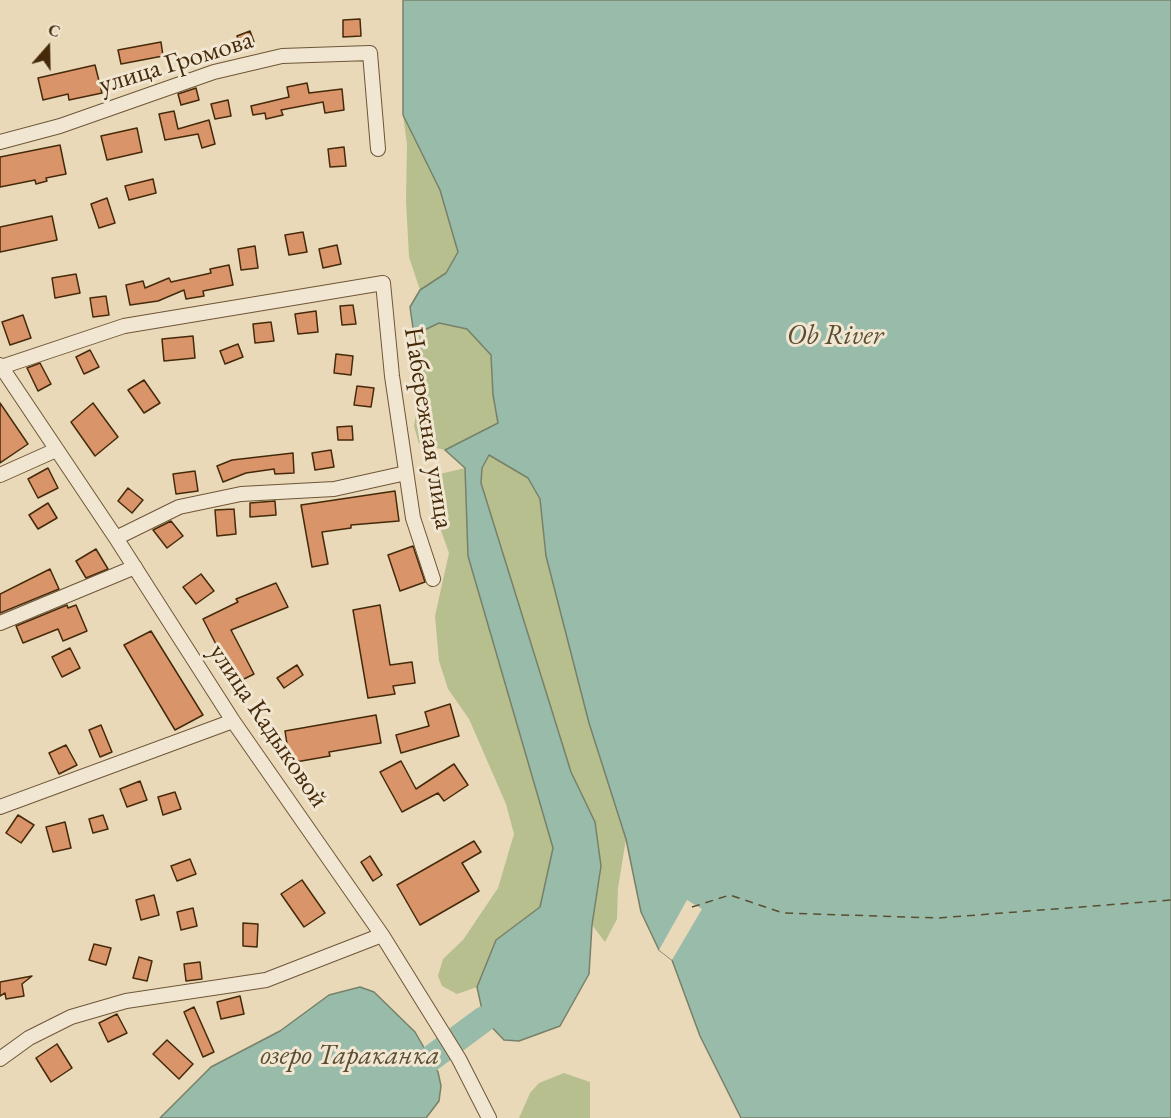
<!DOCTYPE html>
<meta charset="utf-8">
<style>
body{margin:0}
#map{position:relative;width:1171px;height:1118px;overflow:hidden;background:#e9d9b9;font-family:"EB Garamond",serif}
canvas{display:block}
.north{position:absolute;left:18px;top:18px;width:60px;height:60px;-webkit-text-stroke:4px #f1e6d2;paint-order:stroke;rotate:20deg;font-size:16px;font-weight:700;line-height:24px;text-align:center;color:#452a0a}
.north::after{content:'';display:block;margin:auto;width:21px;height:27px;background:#452a0a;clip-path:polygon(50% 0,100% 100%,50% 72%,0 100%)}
</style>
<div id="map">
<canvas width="1171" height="1118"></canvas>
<div class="north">С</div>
</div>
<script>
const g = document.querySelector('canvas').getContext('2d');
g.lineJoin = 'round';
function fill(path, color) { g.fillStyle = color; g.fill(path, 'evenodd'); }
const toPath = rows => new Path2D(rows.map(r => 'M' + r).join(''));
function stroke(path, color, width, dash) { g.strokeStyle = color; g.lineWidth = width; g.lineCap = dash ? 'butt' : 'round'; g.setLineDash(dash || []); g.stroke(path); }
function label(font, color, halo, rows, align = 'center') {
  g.font = font + ' "EB Garamond",serif'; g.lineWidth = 6; g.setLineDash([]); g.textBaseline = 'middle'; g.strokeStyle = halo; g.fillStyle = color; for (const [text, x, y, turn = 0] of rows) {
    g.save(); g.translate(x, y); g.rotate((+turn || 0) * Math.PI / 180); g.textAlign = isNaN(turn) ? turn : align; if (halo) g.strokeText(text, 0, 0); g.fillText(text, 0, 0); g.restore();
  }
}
const green = toPath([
 [403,115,440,190,458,252,446,273,420,290,409,257,406,200,407,144],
 [439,323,467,329,491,355,493,395,498,423,445,450,419,444,414,426,419,397,414,335],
 [489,454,528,478,540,500,546,556,589,723,626,839,618,888,617,919,605,942,592,925,601,866,595,822,571,772,481,483,482,468],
 [465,468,468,556,553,848,540,907,496,940,477,987,457,994,442,986,438,976,443,959,463,940,498,888,514,834,506,804,469,719,448,689,439,661,435,616,449,553,434,511,440,474],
 [564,1073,590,1082,590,1118,519,1118,530,1093,539,1083]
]);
const water = toPath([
 [403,0,1171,0,1171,1118,741,1118,700,1036,672,960,659,950,641,912,626,839,589,723,546,556,540,499,528,478,489,455,482,468,481,483,571,772,595,822,601,866,592,925,589,974,560,1026,519,1041,504,1040,484,1019,477,987,496,940,540,907,553,848,468,556,465,468,445,450,498,423,493,395,491,355,467,329,439,323,414,335,410,307,420,290,446,273,458,252,440,190,403,115,403,0],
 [360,987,374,992,415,1032,438,1072,441,1086,439,1101,426,1118,160,1118,211,1067,280,1031,329,995,360,987]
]);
const pier = toPath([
 [687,900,702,909,672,960,659,950]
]);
const river = toPath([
 [430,1059,484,1019]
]);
const ferry = toPath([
 [692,907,730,895,783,913,938,918,1171,900]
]);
const building = toPath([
 [360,19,361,36,343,37,343,20,360,19],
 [250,31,254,42,241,47,237,36,250,31],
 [161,42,163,56,121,64,118,50,161,42],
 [95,65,102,93,69,100,68,94,43,100,38,78,95,65],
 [307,83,309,93,342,89,344,110,325,113,323,102,281,110,283,115,266,119,265,113,253,115,251,106,289,97,287,87,307,83],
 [196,88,199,100,181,105,178,94,196,88],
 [228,100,231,116,215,119,211,104,228,100],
 [174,111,178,129,209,120,215,144,202,148,198,134,165,140,159,114,174,111],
 [137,128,142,152,107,160,101,136,137,128],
 [60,145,66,174,46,178,47,181,36,184,35,180,0,187,0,157,60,145],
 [344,147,346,166,330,167,328,149,344,147],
 [153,179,156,193,129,200,125,186,153,179],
 [107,198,115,223,99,228,91,204,107,198],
 [52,216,57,240,0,252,0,227,52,216],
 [303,232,307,252,289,255,285,235,303,232],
 [337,245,341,264,323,268,319,249,337,245],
 [255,246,258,268,241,270,238,249,255,246],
 [229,265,233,285,203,291,204,296,186,299,184,290,158,301,130,305,126,285,143,281,145,288,169,278,171,282,211,273,210,269,229,265],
 [76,274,80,293,55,298,52,278,76,274],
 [106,296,109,315,93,317,90,298,106,296],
 [353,305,356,324,342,325,340,306,353,305],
 [316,311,318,332,298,334,295,314,316,311],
 [23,315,31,338,10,345,2,322,23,315],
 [271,322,274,341,255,343,253,324,271,322],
 [193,336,195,358,164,361,162,339,193,336],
 [238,344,243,357,225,364,220,351,238,344],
 [90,350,99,367,84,374,76,357,90,350],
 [336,354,353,356,351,375,334,373,336,354],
 [40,363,51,384,38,391,27,368,40,363],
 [144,380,160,403,144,413,128,390,144,380],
 [357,386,374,388,371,407,354,405,357,386],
 [0,403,28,444,0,463,0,403],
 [93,403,118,437,95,456,71,422,93,403],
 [352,426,353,440,338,440,337,427,352,426],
 [331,450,334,467,315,470,312,453,331,450],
 [293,453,294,473,275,474,274,469,246,473,223,482,217,466,232,460,293,453],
 [48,468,58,488,38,498,28,479,48,468],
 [195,471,198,491,176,494,173,474,195,471],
 [128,488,143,500,132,513,118,501,128,488],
 [395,491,399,521,351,525,351,528,322,532,328,564,312,567,301,505,395,491],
 [275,501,276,515,250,517,250,503,275,501],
 [48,503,57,518,38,529,29,515,48,503],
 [234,509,236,534,217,536,215,510,234,509],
 [171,521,183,536,167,548,153,530,171,521],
 [413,546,425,582,400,591,388,555,413,546],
 [96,549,108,569,86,578,76,561,96,549],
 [50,569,59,589,0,613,0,594,50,569],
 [201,574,214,591,196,604,183,587,201,574],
 [276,583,288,607,231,630,254,674,236,683,203,619,238,602,236,599,276,583],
 [67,605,68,608,76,605,87,631,63,641,58,629,23,643,16,626,67,605],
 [380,605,390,665,412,662,415,683,393,686,395,694,368,698,353,610,380,605],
 [151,631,203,715,175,730,124,645,151,631],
 [70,648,80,668,62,677,52,657,70,648],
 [297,665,303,675,284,688,277,678,297,665],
 [450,704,459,736,401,753,396,735,429,726,425,712,450,704],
 [376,715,381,743,329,752,330,756,290,763,285,731,376,715],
 [101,725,112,752,100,757,89,730,101,725],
 [66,745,77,765,59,774,49,753,66,745],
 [401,761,416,789,454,764,468,785,444,801,438,793,402,812,380,772,401,761],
 [140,781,147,800,127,807,120,789,140,781],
 [175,792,181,809,163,815,158,797,175,792],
 [18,815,34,825,21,843,6,833,18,815],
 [103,815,108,829,93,833,89,819,103,815],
 [65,822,71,848,53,852,46,827,65,822],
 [474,841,481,852,462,863,479,891,420,925,397,885,474,841],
 [370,856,382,875,373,881,361,862,370,856],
 [190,859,196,874,177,881,171,866,190,859],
 [302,880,325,913,304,927,281,894,302,880],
 [154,895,159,915,141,920,136,900,154,895],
 [193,908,197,926,181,930,177,912,193,908],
 [243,923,258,924,257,947,243,946,243,923],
 [94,944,111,948,106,965,89,960,94,944],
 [139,957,152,961,147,981,133,978,139,957],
 [200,962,202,979,186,981,184,964,200,962],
 [32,976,22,984,24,996,6,999,5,993,0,996,0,982,32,976],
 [240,996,244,1014,221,1019,217,1002,240,996],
 [194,1007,214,1052,203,1057,184,1012,194,1007],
 [117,1014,127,1033,108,1042,99,1023,117,1014],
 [167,1040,193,1064,179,1079,153,1054,167,1040],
 [57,1044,72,1068,51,1082,36,1058,57,1044]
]);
const minor = toPath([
 [0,142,60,126,214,72,282,56,370,53,378,149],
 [0,365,116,538,233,721,382,935,459,1059,489,1118],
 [1,367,124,326,383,283,392,376,413,518,433,579],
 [0,475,56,450],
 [116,538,179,507,241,494,334,489,406,473],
 [0,623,135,567],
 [0,807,233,721],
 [0,1059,29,1038,71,1017,126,1001,266,980,382,935]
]);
const streetNames = [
 ["улица Громова",176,63,-17],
 ["Набережная улица",428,428,81],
 ["улица Кадыковой",268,726,56]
];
const waterNames = [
 ["Ob River",835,336],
 ["озеро Тараканка",350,1056]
];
fill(green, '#b7bf8f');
fill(water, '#99bba9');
stroke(water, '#778169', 1.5);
fill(pier, '#e9d9b9');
stroke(river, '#99bba9', 26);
stroke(ferry, '#5a4e32', 1.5, [8, 6]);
fill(building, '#d9946a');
stroke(building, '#452a0a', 1.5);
stroke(minor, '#6e5636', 16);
stroke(minor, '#f1e6d2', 14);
label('27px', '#452a0a', '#f1e6d2', streetNames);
label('italic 28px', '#5a4e32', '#f1e6d2', waterNames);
</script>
